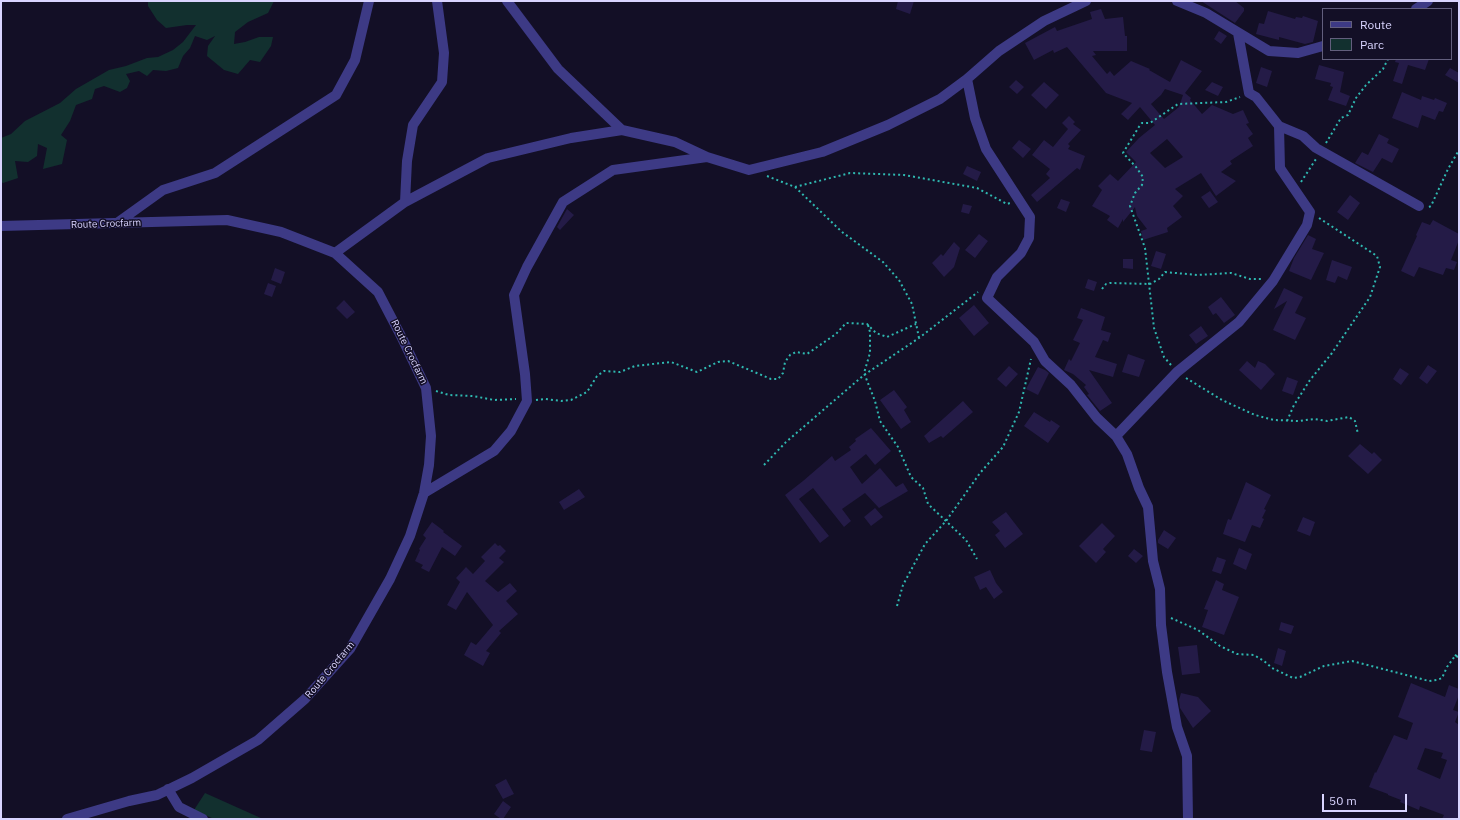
<!DOCTYPE html>
<style>
body{margin:0}
#map{position:relative;width:1460px;height:820px;overflow:hidden;background:#130f26;font-family:"IBM Plex Sans",sans-serif}
canvas{display:block}
.frame{position:absolute;inset:0;border:2px solid #d9d4ff;pointer-events:none}
.legend{position:absolute;left:1322px;top:8px;width:130px;height:52px;box-sizing:border-box;background:#130f26;border:1px solid #625e7d;margin:0;padding:5px 7px;list-style:none;font-size:12px;color:#d9d4ff}
.legend li{display:flex;align-items:center;gap:8px;height:20px}
.legend b{width:20px;border:1px solid #625e7d}
.scale{position:absolute;left:1322px;top:794px;width:85px;height:18px;box-sizing:border-box;border:2px solid #d9d4ff;border-top:0;padding-left:5px;font-size:12px;line-height:14px;white-space:nowrap;color:#d9d4ff;-webkit-text-stroke:3px #130f26;paint-order:stroke}
</style>
<div id="map">
<canvas width="1460" height="820"></canvas>
<div class="frame"></div>
<ul class="legend">
<li><b style="height:5px;background:#3d3a85"></b>Route</li>
<li><b style="height:11px;background:#12302f"></b>Parc</li>
</ul>
<div class="scale">50 m</div>
</div>
<script>
const g = document.querySelector('canvas').getContext('2d');
g.lineJoin = 'round';
function fill(path, color) { g.fillStyle = color; g.fill(path, 'evenodd'); }
const toPath = rows => new Path2D(rows.map(r => 'M' + r).join(''));
function stroke(path, color, width, dash) { g.strokeStyle = color; g.lineWidth = width; g.lineCap = dash ? 'butt' : 'round'; g.setLineDash(dash || []); g.stroke(path); }
function label(font, color, halo, rows, align = 'center') {
  g.font = font + ' "IBM Plex Sans",sans-serif'; g.lineWidth = 3; g.setLineDash([]); g.textBaseline = 'middle'; g.strokeStyle = halo; g.fillStyle = color; for (const [text, x, y, turn = 0] of rows) {
    g.save(); g.translate(x, y); g.rotate((+turn || 0) * Math.PI / 180); g.textAlign = isNaN(turn) ? turn : align; if (halo) g.strokeText(text, 0, 0); g.fillText(text, 0, 0); g.restore();
  }
}
const green = toPath([
 [148,1,274,1,268,13,248,22,235,32,234,44,245,42,259,37,273,37,271,46,260,62,250,60,238,74,224,70,207,56,208,46,215,36,207,40,195,36,190,48,183,56,178,68,166,71,153,70,147,76,139,71,126,74,130,81,127,88,120,92,104,86,95,89,92,99,76,105,70,121,61,135,67,140,62,164,43,169,47,148,38,144,37,156,28,162,15,161,18,178,3,183,1,182,1,138,11,134,25,121,60,103,76,89,109,70,126,66,147,58,158,57,173,50,183,42,196,25,187,25,166,28,157,20,148,6],
 [205,793,263,819,214,819,194,810]
]);
const building = toPath([
 [898,1,914,1,910,14,896,9],
 [1201,1,1235,1,1244,8,1244,11,1235,23],
 [1101,9,1105,19,1123,17,1125,36,1127,36,1127,51,1093,51,1096,55,1092,56,1107,74,1110,71,1114,76,1131,61,1150,69,1149,70,1170,82,1181,60,1202,71,1185,93,1191,98,1190,100,1202,114,1212,105,1233,114,1243,110,1249,123,1246,124,1253,134,1248,138,1253,146,1230,161,1232,164,1221,172,1236,181,1216,196,1201,173,1175,189,1183,196,1173,206,1182,217,1167,228,1168,232,1143,240,1141,231,1147,229,1137,216,1135,207,1123,222,1123,219,1118,228,1107,220,1110,216,1092,206,1102,190,1098,186,1110,174,1118,181,1136,162,1126,152,1139,138,1155,125,1140,107,1128,120,1121,114,1132,103,1106,93,1067,47,1054,53,1053,50,1034,60,1025,43,1055,27,1057,31,1092,19,1090,12],
 [1165,89,1183,95,1179,107,1164,119,1151,104,1161,95],
 [1167,139,1183,157,1165,168,1150,153],
 [1268,11,1295,19,1296,17,1302,18,1303,16,1318,21,1313,42,1305,44,1279,37,1279,40,1256,34,1259,23,1264,24],
 [1219,31,1227,36,1221,44,1214,39],
 [1396,59,1429,59,1425,70,1408,65,1402,84,1393,81,1399,63,1395,62],
 [1319,65,1344,72,1340,92,1350,96,1346,106,1328,100,1333,87,1330,86,1331,83,1315,79],
 [1261,67,1272,71,1267,87,1256,83],
 [1450,68,1459,73,1459,83,1445,75],
 [1016,80,1024,87,1017,94,1009,87],
 [1044,82,1059,95,1046,109,1031,95],
 [1212,82,1223,87,1218,96,1205,90],
 [1402,92,1421,100,1422,96,1434,100,1435,98,1447,103,1443,112,1439,111,1435,120,1422,115,1418,128,1392,118],
 [1069,116,1075,122,1073,124,1081,130,1068,144,1070,146,1068,149,1085,156,1080,170,1077,168,1037,202,1031,195,1050,178,1046,174,1050,169,1032,155,1044,140,1053,147,1068,129,1062,123],
 [1379,134,1389,139,1387,143,1399,149,1392,163,1382,158,1373,172,1355,163,1362,152,1368,155],
 [1019,140,1031,149,1023,158,1012,148],
 [967,166,981,172,977,181,963,174],
 [1210,191,1218,202,1209,208,1201,197],
 [1350,195,1360,203,1348,220,1337,212],
 [1061,199,1070,202,1066,212,1057,208],
 [963,204,972,206,969,214,961,212],
 [567,209,574,215,560,230,557,227],
 [1433,220,1459,234,1459,240,1451,260,1457,262,1454,270,1446,268,1443,275,1419,267,1414,277,1401,271,1417,236,1416,235,1422,222,1430,225],
 [979,234,988,241,975,258,965,250],
 [1308,235,1316,239,1312,249,1324,253,1311,280,1289,271,1294,258],
 [954,242,960,248,954,267,944,277,932,263,941,254,943,256],
 [1156,251,1166,254,1161,269,1151,266],
 [1123,259,1133,259,1133,269,1123,268],
 [1332,260,1352,267,1347,280,1338,276,1335,283,1326,280],
 [275,268,285,272,281,284,271,280],
 [1088,279,1097,282,1094,291,1085,288],
 [268,283,276,286,272,297,264,294],
 [1284,288,1303,297,1295,313,1306,318,1295,340,1273,330,1287,301,1274,309],
 [1221,297,1235,315,1224,323,1216,313,1213,315,1208,307],
 [344,300,355,312,347,319,336,308],
 [974,305,989,323,974,336,959,318],
 [1081,308,1105,317,1101,330,1111,333,1108,342,1103,340,1095,357,1117,364,1113,377,1089,370,1112,403,1100,411,1087,395,1089,394,1084,387,1086,385,1073,374,1064,370,1069,359,1071,361,1080,343,1073,340,1083,320,1077,318],
 [1201,326,1208,336,1196,344,1189,335],
 [1128,354,1145,360,1139,377,1122,372],
 [1247,361,1255,368,1258,361,1265,364,1275,374,1261,390,1239,370],
 [1428,365,1437,371,1427,384,1419,378],
 [1009,366,1018,374,1006,387,997,379],
 [1038,367,1045,370,1049,373,1038,395,1026,389],
 [1400,368,1409,374,1401,385,1393,379],
 [1287,377,1298,381,1293,395,1282,391],
 [894,390,907,407,904,410,911,422,901,429,880,400],
 [963,401,973,412,943,438,941,436,929,443,924,436],
 [1034,412,1050,422,1051,420,1060,426,1048,443,1024,426],
 [871,428,891,451,875,465,866,454,850,467,862,484,880,468,896,487,903,483,908,491,879,508,865,493,842,509,851,521,844,527,813,488,799,499,829,536,820,543,785,495,803,481,832,456,835,461,851,450,849,447,856,441,855,439],
 [1360,444,1372,454,1374,452,1382,460,1368,474,1348,456],
 [1246,482,1271,495,1264,509,1266,510,1262,518,1264,519,1260,528,1252,525,1245,542,1223,534,1228,519,1231,520],
 [579,489,585,497,564,510,559,502],
 [875,508,883,517,871,526,864,517],
 [1006,512,1023,534,1005,548,995,535,1000,531,992,522],
 [1303,517,1315,522,1310,536,1297,531],
 [432,522,444,531,443,532,462,546,455,556,442,547,429,572,421,568,423,565,415,561,420,550,419,549,426,538,423,535],
 [1102,523,1115,536,1103,549,1106,552,1096,563,1079,546],
 [1164,530,1176,538,1168,549,1158,543,1158,540],
 [495,543,498,546,500,545,506,551,499,558,504,562,485,581,498,592,510,583,517,591,506,601,518,614,499,631,501,633,486,651,490,653,483,666,464,655,471,642,476,645,493,625,467,592,456,610,447,605,460,582,456,578,466,567,473,574,485,561,481,557],
 [1239,548,1252,554,1246,570,1233,564],
 [1134,549,1143,556,1136,563,1128,556],
 [1217,557,1226,560,1221,574,1212,571],
 [990,570,996,583,1003,592,994,599,986,587,980,590,974,577],
 [1216,580,1224,584,1222,590,1239,597,1224,635,1202,627,1208,610,1204,609],
 [1281,622,1294,626,1291,634,1279,630],
 [1197,645,1200,673,1182,675,1178,647],
 [1278,648,1286,651,1282,666,1274,663],
 [1411,683,1445,697,1449,685,1459,689,1459,695,1453,710,1459,712,1455,722,1459,725,1459,819,1442,819,1444,815,1420,806,1419,810,1400,802,1401,800,1388,795,1388,794,1369,787,1375,772,1376,773,1394,735,1407,740,1413,723,1398,717],
 [1425,748,1443,753,1441,758,1447,760,1440,779,1417,769],
 [1181,693,1198,697,1211,711,1193,728,1180,708,1179,700],
 [1144,730,1156,732,1152,752,1140,750],
 [506,779,514,794,503,799,495,785],
 [503,801,511,807,503,819,501,819,494,814]
]);
const path = toPath([
 [1326,143,1341,118,1348,115,1356,98,1366,85,1383,69,1388,59],
 [767,176,795,187,850,173,904,175,977,188,1007,204,1010,203],
 [1301,182,1316,159],
 [795,187,842,232,883,262,899,280,912,304,919,338],
 [1429,207,1431,206,1448,169,1459,150],
 [1102,289,1106,284,1110,283,1150,284,1159,279,1165,272,1197,275,1231,273,1250,279,1262,279],
 [868,325,870,332,870,353,864,373,875,401,880,421,898,447,911,477,923,488,928,504,966,540,977,559],
 [1171,365,1164,357,1154,328,1145,248,1130,206,1135,193,1142,185,1143,177,1136,167,1123,153,1140,125,1142,123,1150,123,1178,104,1226,102,1240,97],
 [1186,378,1222,400,1255,415,1274,420,1299,421,1314,419,1327,421,1349,417,1355,421,1358,434],
 [436,391,449,395,473,396,494,400,516,399],
 [536,400,545,399,561,401,571,400,587,392,597,376,604,371,620,372,635,366,671,362,697,372,718,362,728,361,771,379,778,379,783,373,785,362,790,355,796,352,807,354,836,334,846,323,867,324,876,333,887,337,916,324],
 [1287,421,1294,405,1310,380,1332,353,1370,297,1380,267,1377,256,1319,218],
 [764,465,786,442,864,375,919,338,978,292],
 [897,606,903,585,925,544,946,521,980,473,1003,447,1019,412,1031,359],
 [1171,618,1198,630,1220,646,1237,654,1254,655,1264,661,1272,668,1293,678,1300,677,1324,666,1352,661,1429,681,1437,680,1442,678,1447,667,1455,656,1459,657],
 [1455,656,1459,652]
]);
const minor = toPath([
 [507,1,558,69,622,130],
 [1177,1,1206,13,1269,51,1298,53,1323,46],
 [1416,9,1428,1],
 [1238,33,1249,93,1256,97,1279,126,1303,136,1316,148,1419,206],
 [967,79,975,118,986,149,1030,217,1029,238,1021,253,997,277,987,298,1034,342,1045,361,1071,385,1097,418,1116,436,1127,454,1139,488,1148,507,1153,561,1160,589,1161,625,1167,672,1177,727,1187,756,1188,819],
 [405,202,407,161,413,125,442,82,444,53,437,1],
 [117,223,163,190,215,173,336,95,355,60,369,1],
 [1,226,227,220,281,232,335,253,378,292,402,338,426,388,431,436,429,465,424,493,410,536,390,579,350,649,305,699,258,740,192,778,157,795,129,801,67,819],
 [335,253,405,202,488,158,571,138,622,130,675,142,707,157,749,170,822,152,888,125,940,99,967,79,999,51,1044,21,1086,1],
 [1116,436,1177,372,1239,322,1273,281,1307,225,1310,212,1280,168,1279,126],
 [424,493,494,451,511,431,527,401,525,374,514,295,527,267,563,202,613,170,707,157],
 [168,789,179,807,203,819]
]);
const streetNames = [
 ["Route Crocfarm",106,224,-2],
 ["Route Crocfarm",409,352,64],
 ["Route Crocfarm",330,670,-50]
];
fill(green, '#12302f');
fill(building, '#241b47');
stroke(path, '#2fb8b0', 2, [2, 3]);
stroke(minor, '#3d3a85', 10);
label('10px', '#d9d4ff', '#130f26', streetNames);
</script>
